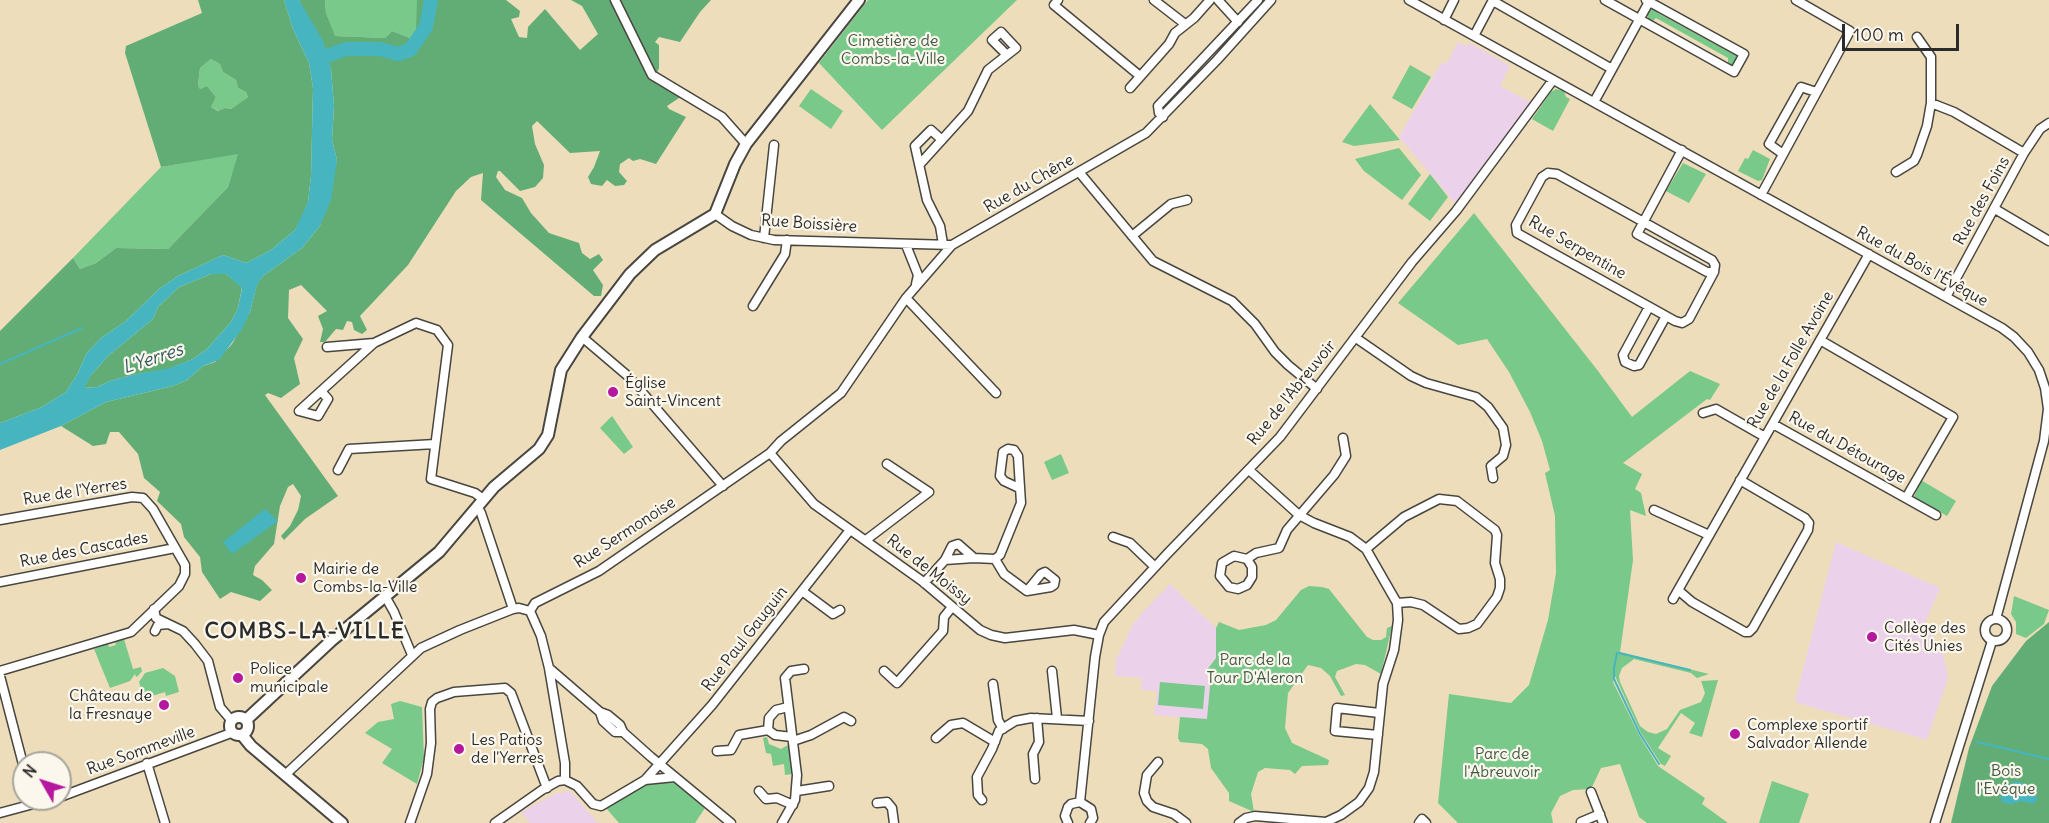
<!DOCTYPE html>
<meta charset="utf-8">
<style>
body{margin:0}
#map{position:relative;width:2049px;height:823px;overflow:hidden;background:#eeddba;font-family:Delius,sans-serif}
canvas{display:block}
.north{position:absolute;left:12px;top:751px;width:60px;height:60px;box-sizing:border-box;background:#fbf7ec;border:2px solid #a8a59f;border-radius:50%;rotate:309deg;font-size:16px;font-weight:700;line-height:24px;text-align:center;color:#2b2b2b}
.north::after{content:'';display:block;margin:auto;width:21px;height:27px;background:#b5179e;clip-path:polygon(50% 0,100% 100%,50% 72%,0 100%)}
.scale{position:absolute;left:1842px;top:24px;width:117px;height:27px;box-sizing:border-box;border:3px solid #2b2b2b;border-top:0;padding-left:8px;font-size:18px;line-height:21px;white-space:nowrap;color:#2b2b2b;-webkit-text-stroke:4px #fbf7ec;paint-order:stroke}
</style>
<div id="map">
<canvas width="2049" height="823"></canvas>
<div class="north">N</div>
<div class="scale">100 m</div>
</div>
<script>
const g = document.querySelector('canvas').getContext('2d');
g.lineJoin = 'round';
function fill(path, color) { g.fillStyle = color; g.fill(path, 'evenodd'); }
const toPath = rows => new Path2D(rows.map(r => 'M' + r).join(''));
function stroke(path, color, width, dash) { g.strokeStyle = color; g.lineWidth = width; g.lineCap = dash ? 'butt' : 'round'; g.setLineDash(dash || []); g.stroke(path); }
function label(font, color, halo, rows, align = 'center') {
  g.font = font + ' Delius,sans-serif'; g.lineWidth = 4.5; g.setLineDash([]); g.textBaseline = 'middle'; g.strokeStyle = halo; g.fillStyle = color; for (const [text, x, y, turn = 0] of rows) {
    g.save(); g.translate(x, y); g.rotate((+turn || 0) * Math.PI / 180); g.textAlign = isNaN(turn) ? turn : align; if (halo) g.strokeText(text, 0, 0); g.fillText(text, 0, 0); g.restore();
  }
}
const built = toPath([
 [1458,42,1466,46,1470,43,1510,66,1500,86,1530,102,1455,203,1399,137,1441,63,1447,63],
 [1836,542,1940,588,1924,625,1942,649,1948,678,1927,740,1798,703,1795,700],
 [1170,584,1216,628,1216,658,1211,675,1207,720,1154,715,1157,691,1141,690,1142,678,1115,676,1116,660,1134,622,1140,618,1139,616],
 [570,791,598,823,530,823,521,812,557,793]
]);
const green = toPath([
 [325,0,417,0,417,34,410,38,392,31,385,38,334,36,326,13],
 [868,0,1017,0,882,130,819,63],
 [1654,8,1657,9,1658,13,1733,54,1737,53,1738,57,1737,62,1733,65,1728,64,1728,58,1656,18,1652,22,1648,18,1647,14,1649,10],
 [211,59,220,64,223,72,236,80,238,88,246,92,248,97,231,109,225,108,219,111,211,107,216,97,207,86,200,89,198,85,200,68],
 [1410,65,1431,77,1412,109,1392,98],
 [811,89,843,111,831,129,799,106],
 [1556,89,1564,91,1566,97,1570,99,1553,131,1532,119,1551,92],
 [1370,104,1400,140,1354,146,1342,142],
 [1399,148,1421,175,1402,200,1364,171,1355,159],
 [1753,150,1770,159,1762,180,1758,181,1738,171,1745,158,1748,159],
 [239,153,228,187,168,249,116,248,96,263,80,269,73,258,161,167],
 [1683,163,1706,174,1689,203,1666,191],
 [1430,174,1448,197,1430,221,1408,204],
 [1474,213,1598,371,1632,417,1690,371,1720,384,1710,400,1707,399,1623,463,1642,474,1635,489,1641,493,1646,516,1630,510,1633,560,1620,652,1709,674,1697,678,1691,673,1634,659,1622,668,1619,676,1620,682,1640,726,1648,732,1656,734,1667,729,1680,710,1701,702,1705,693,1701,681,1718,680,1702,737,1689,733,1695,723,1681,713,1658,748,1671,756,1665,766,1661,764,1641,733,1615,676,1613,682,1639,735,1658,766,1705,798,1702,804,1728,823,1647,823,1639,817,1620,764,1601,768,1591,789,1573,790,1560,796,1551,813,1553,823,1458,823,1438,803,1449,694,1511,703,1529,685,1548,620,1556,573,1555,516,1545,473,1550,470,1542,441,1530,412,1509,372,1487,339,1458,345,1398,303],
 [612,416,633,447,624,454,600,428],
 [1061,454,1069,473,1052,480,1044,462],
 [1921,480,1956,501,1947,516,1914,497],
 [1309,586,1322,587,1329,589,1367,637,1373,640,1381,640,1386,637,1387,628,1392,626,1381,674,1365,665,1356,664,1337,671,1335,677,1345,695,1341,696,1330,676,1321,668,1308,665,1288,693,1285,728,1292,743,1329,760,1328,765,1302,766,1295,774,1290,770,1265,768,1258,772,1251,794,1254,812,1229,801,1229,793,1211,768,1208,749,1202,744,1180,742,1178,738,1180,717,1207,719,1211,675,1207,670,1216,658,1216,628,1219,622,1239,630,1266,625,1276,620,1301,590],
 [2014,596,2049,610,2044,624,2026,638,2016,634,2016,622,2011,614],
 [124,639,133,669,141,667,142,671,138,676,136,677,135,674,130,681,110,688,94,649,108,644,109,647,116,645,115,642],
 [163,668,175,676,179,692,166,696,165,692,149,697,150,701,145,702,139,682,145,673],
 [1160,682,1205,686,1203,709,1158,705],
 [400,701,422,707,424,758,417,784,382,763,392,749,365,733,378,722,394,719,391,704],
 [767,737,769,744,781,749,788,745,789,747,792,774,785,775,784,764,773,766,771,754,766,753,763,738],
 [673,779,705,808,695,823,619,823,606,808,647,783],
 [1772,781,1809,794,1799,823,1759,823]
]);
const forest = toPath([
 [198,0,284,0,293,29,309,63,313,88,311,176,308,202,302,217,295,230,271,250,246,263,223,255,178,276,159,289,126,321,101,338,86,354,78,373,66,392,42,407,0,423,0,331,73,258,80,269,96,263,116,248,168,249,228,187,238,154,161,167,125,53,126,46,202,13],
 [211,59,220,64,223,72,236,80,238,88,246,92,248,97,231,109,225,108,218,111,211,107,216,97,207,86,200,89,198,85,200,68],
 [299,0,325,0,326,13,335,36,385,38,392,31,410,38,416,34,417,0,506,0,520,11,519,17,511,19,519,37,527,38,528,27,545,9,580,50,598,34,582,6,571,0,711,0,700,12,680,42,659,37,655,42,659,45,659,68,655,78,659,81,666,78,692,93,687,99,679,98,667,106,669,109,686,117,656,164,640,159,633,161,629,158,620,164,619,172,627,181,624,185,615,186,607,180,602,186,591,184,588,177,594,167,600,151,570,153,537,121,532,126,535,144,544,165,543,178,535,187,520,191,500,171,498,171,496,177,505,190,522,198,531,213,549,233,579,243,582,253,590,259,599,254,603,260,593,270,603,285,601,296,594,296,481,200,483,173,471,177,456,191,408,265,360,316,367,330,362,334,354,330,352,322,347,321,343,330,336,329,325,342,320,342,323,329,318,316,327,311,301,285,289,290,288,318,303,339,294,358,300,384,281,398,268,393,265,395,338,496,305,519,284,540,281,536,290,526,298,510,301,496,293,484,288,487,280,506,274,544,255,566,253,575,262,580,272,590,260,601,231,592,220,599,202,572,200,557,184,537,181,524,157,501,160,492,144,478,138,454,119,432,110,432,106,444,93,446,61,426,106,402,173,386,187,380,203,366,215,362,232,344,236,337,250,312,257,284,263,276,302,248,320,226,337,160,332,140,334,106,331,69],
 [211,274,226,274,242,287,238,308,231,322,207,349,193,359,169,369,132,375,110,381,97,387,83,388,92,374,108,356,153,319,158,307,179,287],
 [2049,622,2049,823,1951,823,1969,748,1992,686,2026,641]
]);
const water = toPath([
 [284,0,299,0,323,41,331,69,334,106,332,140,337,160,331,200,320,226,302,248,263,276,257,285,250,312,242,329,219,360,203,366,187,380,173,386,106,402,61,426,0,450,0,423,42,407,66,392,78,373,86,354,101,338,126,321,159,289,178,276,223,255,246,263,271,250,295,230,308,202,311,176,313,88,309,63,293,29],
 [211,274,226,274,242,288,238,308,231,322,207,349,193,359,170,368,132,375,110,381,97,387,84,388,92,374,108,356,153,319,158,307,179,287],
 [265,509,278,521,232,554,223,542],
 [2016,781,2028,785,2038,799,2033,804,2021,801,2012,804,2003,803,2000,794,2004,787]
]);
const stream = toPath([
 [0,364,82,328],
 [1617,653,1614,668,1614,679,1640,734,1659,764],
 [1619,653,1690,670],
 [1977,742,2049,759]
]);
const river = toPath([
 [318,59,346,49,380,49,398,54,410,50,426,27,431,0]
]);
const minor = toPath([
 [615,0,652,75,722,117,746,144],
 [1058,0,1054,5,1140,76],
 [1154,0,1185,24],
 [1218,0,1238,22],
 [1409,0,2002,328,2014,337,2028,352,2039,370,2045,388,2048,409,2044,441,1996,619],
 [1605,0,1734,72,1744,54,1646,0],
 [1493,1,1612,69],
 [1444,20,1454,0],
 [1474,36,1493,0],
 [1130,88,1169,44,1175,33,1194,18,1210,0],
 [1594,102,1650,0],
 [1931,103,1954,112,2024,153],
 [1163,117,1159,113,1158,106,1258,0],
 [942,140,931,130,915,146,927,200,940,226,943,244],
 [1682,150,1637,234,1707,272,1714,272],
 [1783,154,1769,144,1801,87,1816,92],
 [920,164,968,111,988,70,1007,55,1016,48,1001,32,992,40,1007,55],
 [1079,172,1153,261,1232,301,1255,324,1275,352,1288,365,1317,389],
 [1896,172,1914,161,1917,155,1927,126,1931,103,1931,57,1917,37],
 [1548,173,1557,174,1712,260,1715,265,1714,272,1689,319,1682,323,1675,321,1517,233,1516,225,1542,177,1548,173],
 [1761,195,1850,31,1796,0],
 [1995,209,2049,241],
 [715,214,732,226,751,235,774,240,952,245],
 [1132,236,1171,204,1187,200],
 [764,238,774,145],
 [906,245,918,275,916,284],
 [1946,297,2024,153,2040,129,2049,123],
 [906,298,996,393],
 [753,306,785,254,787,240],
 [1649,307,1623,355,1625,362,1634,366,1639,365,1666,316],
 [582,337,629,377,723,486],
 [1356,338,1411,376,1426,383,1476,397,1488,407,1503,428,1506,445,1503,456,1491,466,1493,478],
 [1820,340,1953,417,1906,498],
 [327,347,374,343],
 [321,391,299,411,318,416,328,399,321,391,374,343,416,323,437,330,448,345,431,479,475,493,483,499],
 [1703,413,1716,409,1765,437],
 [1773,424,1936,515],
 [770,453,814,504,922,581,980,630,991,635,1005,638,1074,630,1099,635],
 [338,470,349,449,435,444],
 [477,506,481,513,513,609],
 [1654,510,1709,535],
 [0,520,132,497,143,498,153,509,185,565,185,574,179,586,131,632,0,671],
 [1113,537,1130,543,1155,567],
 [866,540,929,492,887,464],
 [1366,549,1404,517,1439,499,1457,501,1495,530,1497,535,1495,563,1500,579,1500,588,1497,597,1477,624,1468,628,1459,629,1423,605,1411,602,1397,603],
 [995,559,1000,555,1021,503,1018,456,1014,450,1008,449,1003,452,1000,476,1004,481,1019,488],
 [995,559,1004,574,1027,591,1051,587,1054,585,1055,580,1045,572,1041,574,1027,591],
 [1247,559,1252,567,1252,577,1247,585,1238,589,1229,587,1220,576,1222,563,1234,556,1247,559,1256,553,1279,548,1287,530,1334,475,1346,456,1343,438],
 [945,560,974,558,995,559],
 [0,582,175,548],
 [924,583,945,560,952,546,958,544,974,558],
 [1678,590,1692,602,1745,632,1749,632,1753,628,1808,530,1809,523,1805,518,1740,480],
 [802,591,833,614,840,610],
 [385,596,394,612,412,655],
 [1673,599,1869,254],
 [154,609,156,618,183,631,195,644,208,661,220,707,231,720],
 [530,611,535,603,599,571,770,453,781,441,841,393,906,298,952,245,1146,133,1217,60,1271,0],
 [530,611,541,636,549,668,565,763,565,780],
 '1985 630a11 11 0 1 1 22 0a11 11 0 1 1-22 0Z',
 [155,631,158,625,168,624],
 [549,668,600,712,608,715,620,725,623,732,651,757,731,823],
 [884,671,897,683,943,631,944,617,952,607],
 [1052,671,1057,718],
 [0,676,24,768],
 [993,684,998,720,1003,729],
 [788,707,776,710,769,718,768,730,775,735,792,737],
 [600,712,603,721,615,732,623,732],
 [1378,735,1335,731,1337,708,1379,713],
 [936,738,951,725,963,723,995,742],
 [793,741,811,735,844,717,851,721],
 [717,751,731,750,739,735,768,730],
 [1158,762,1147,775,1144,793,1147,801,1153,807,1174,814,1186,823],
 [147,763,165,823],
 [285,775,421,648,460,630,513,609,519,608,530,611],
 [1035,779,1033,754,1039,742,1037,718],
 [565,780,577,786,593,804,601,806,645,780,712,705,850,530],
 [645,780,675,777],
 [759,791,766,799,777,798,793,805],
 [797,791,829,786],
 [1591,792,1603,823],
 [60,797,231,733],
 [982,800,978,795,977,777,992,749,999,731,1015,721,1031,718,1089,721],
 [1080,802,1095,657,1099,635,1104,622,1168,553,1280,437,1412,262,1456,211,1553,80],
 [877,803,887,802,892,808,894,823],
 [0,813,52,799],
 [1581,822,1600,814],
 [410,823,427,774,431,743,430,709,432,702,437,698,454,692,505,688,511,693,547,788],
 [495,823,542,790,558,781,565,780],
 [782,823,795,800,797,775,785,678,791,671,804,669],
 [1068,823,1065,816,1068,807,1071,804,1080,802,1091,809,1093,818,1090,823],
 [1239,823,1246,818,1255,816,1326,822,1341,815,1359,802,1369,788,1374,772,1383,684,1394,650,1398,620,1397,603,1366,549,1350,537,1314,523,1299,515,1249,470],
 [1419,823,1422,819,1426,823],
 [1935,823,1992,641]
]);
const major = toPath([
 '230 726a9 9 0 1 1 18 0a9 9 0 1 1-18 0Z',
 [246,720,331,641,439,552,494,487,539,449,548,435,561,370,582,337,630,274,655,250,715,214,735,164,746,144,859,0],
 [242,735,251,746,342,823]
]);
const markers = [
 [613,392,6,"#b5179e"],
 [301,578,6,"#b5179e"],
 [1872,637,6,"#b5179e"],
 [238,678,6,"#b5179e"],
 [164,705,6,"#b5179e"],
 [1735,734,6,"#b5179e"],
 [459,749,6,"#b5179e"]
];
const parkNames = [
 ["Cimetière de",893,41],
 ["Combs-la-Ville",893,59],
 ["Parc de la",1255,660],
 ["Tour D'Aleron",1255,678],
 ["Parc de",1502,754],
 ["l'Abreuvoir",1502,772],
 ["Bois",2006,771],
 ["l'Evéque",2006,789]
];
const streetNames = [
 ["Rue du Chêne",1029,184,-30],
 ["Rue des Foins",1982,201,-61],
 ["Rue Boissière",809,224,4],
 ["Rue Serpentine",1577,248,30],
 ["Rue du Bois l'Évêque",1922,267,29],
 ["Rue de la Folle Avoine",1791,360,-60],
 ["Rue de l'Abreuvoir",1292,393,-51],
 ["Rue du Détourage",1847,448,29],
 ["Rue de l'Yerres",75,492,-9],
 ["Rue Sermonoise",625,533,-33],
 ["Rue des Cascades",84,550,-11],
 ["Rue de Moissy",929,570,38],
 ["Rue Paul Gauguin",745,639,-52],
 ["Rue Sommeville",141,751,-20]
];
const poiNames = [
 ["Église",625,383],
 ["Saint-Vincent",625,401],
 ["Mairie de",313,569],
 ["Combs-la-Ville",313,587],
 ["Collège des",1884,628],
 ["Cités Unies",1884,646],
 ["Police",250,669],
 ["municipale",250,687],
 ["Château de",152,696,"right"],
 ["la Fresnaye",152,714,"right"],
 ["Complexe sportif",1747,725],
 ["Salvador Allende",1747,743],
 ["Les Patios",471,740],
 ["de l'Yerres",471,758]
];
const waterNames = [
 ["L'Yerres",153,359,-18]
];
const districtNames = [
 ["COMBS-LA-VILLE",305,632]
];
fill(built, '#ecd1ea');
fill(green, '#78c98a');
fill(forest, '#62ad76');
fill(water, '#46b5c0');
stroke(stream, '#46b5c0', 2);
stroke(river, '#46b5c0', 14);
stroke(minor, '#484640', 11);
stroke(major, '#484640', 14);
stroke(minor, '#fff', 8);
stroke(major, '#fff', 10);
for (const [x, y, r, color] of markers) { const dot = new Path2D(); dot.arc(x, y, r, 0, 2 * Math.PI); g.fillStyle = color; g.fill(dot); stroke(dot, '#fbf7ec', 2); }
label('16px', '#425a48', '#fbf7ec', parkNames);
label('16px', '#2b2b2b', '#fbf7ec', streetNames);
label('16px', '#2b2b2b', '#fbf7ec', poiNames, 'left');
label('italic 18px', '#345b5f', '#fbf7ec', waterNames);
g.letterSpacing = '1.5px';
label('bold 22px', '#2b2b2b', '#fbf7ec', districtNames);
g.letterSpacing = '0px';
</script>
